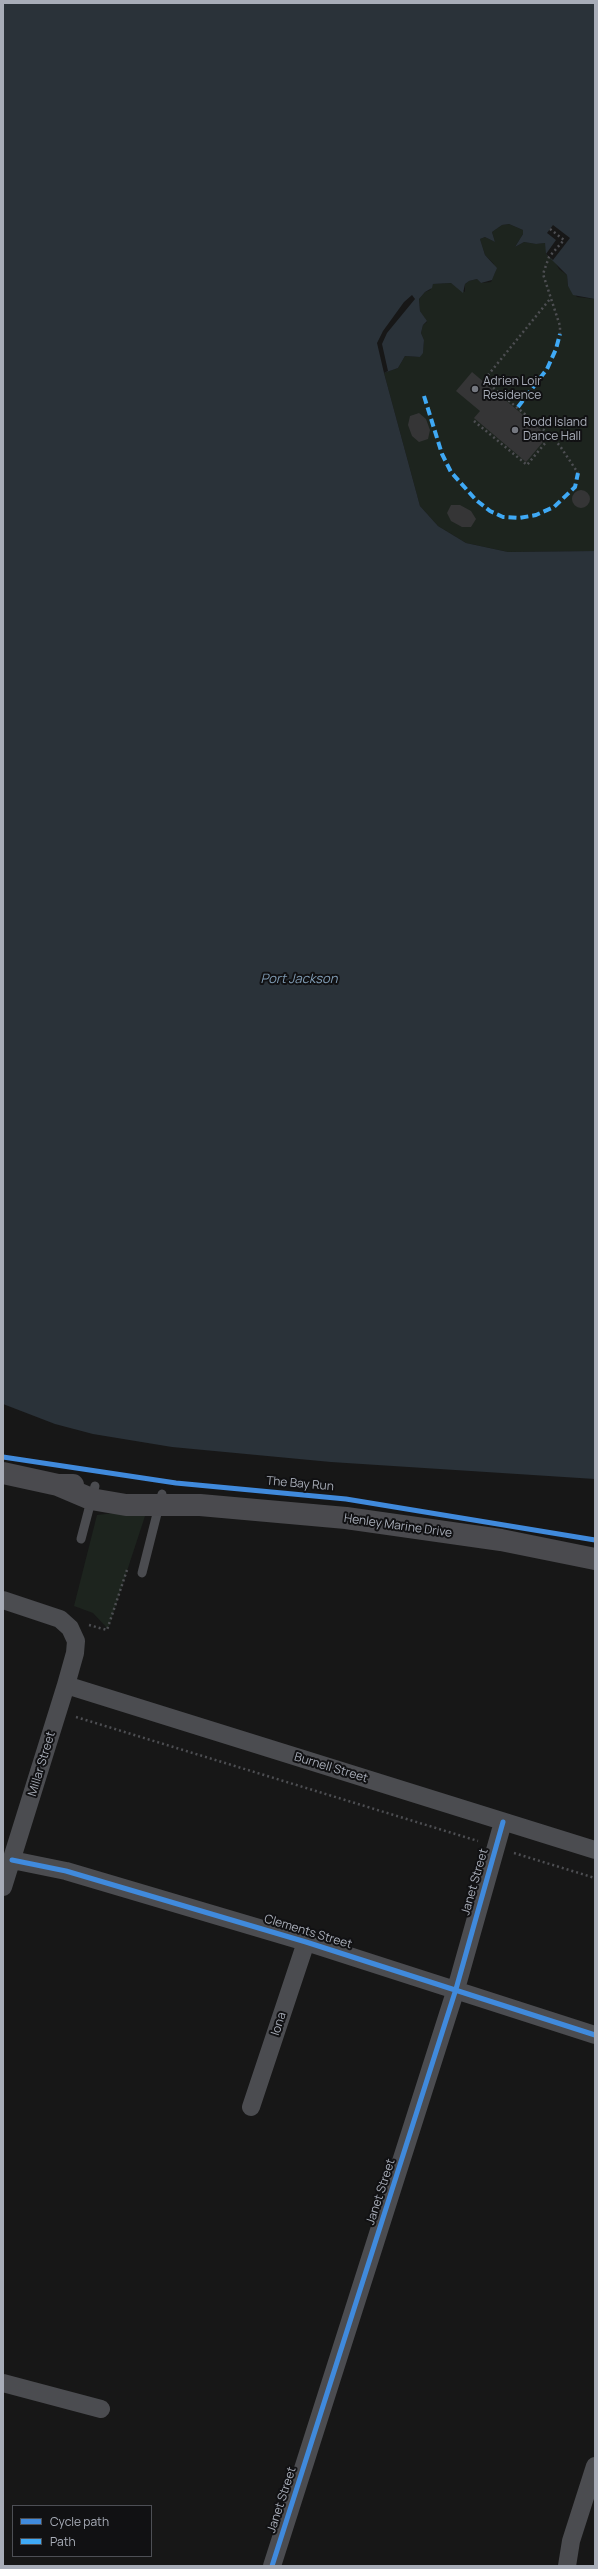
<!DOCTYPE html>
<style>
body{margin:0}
#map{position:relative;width:598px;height:2569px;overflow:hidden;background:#171717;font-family:Manrope,sans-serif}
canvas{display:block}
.frame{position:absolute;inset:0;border:4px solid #a8adb8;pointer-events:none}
.legend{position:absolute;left:12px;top:2505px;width:140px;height:52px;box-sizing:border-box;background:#111113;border:1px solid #4d4f55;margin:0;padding:5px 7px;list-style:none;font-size:12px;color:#a8adb8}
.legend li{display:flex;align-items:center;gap:8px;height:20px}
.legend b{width:20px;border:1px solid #4d4f55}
</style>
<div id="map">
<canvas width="598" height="2569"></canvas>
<div class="frame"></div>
<ul class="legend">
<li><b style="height:5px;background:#408adc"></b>Cycle path</li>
<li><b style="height:5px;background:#3fa9f5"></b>Path</li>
</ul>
</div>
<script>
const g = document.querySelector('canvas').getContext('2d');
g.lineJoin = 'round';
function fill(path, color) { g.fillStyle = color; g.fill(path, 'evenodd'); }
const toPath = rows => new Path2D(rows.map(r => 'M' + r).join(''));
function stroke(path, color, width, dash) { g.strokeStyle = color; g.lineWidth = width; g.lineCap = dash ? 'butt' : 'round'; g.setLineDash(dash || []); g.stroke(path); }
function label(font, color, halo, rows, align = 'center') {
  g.font = font + ' Manrope,sans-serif'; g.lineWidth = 4; g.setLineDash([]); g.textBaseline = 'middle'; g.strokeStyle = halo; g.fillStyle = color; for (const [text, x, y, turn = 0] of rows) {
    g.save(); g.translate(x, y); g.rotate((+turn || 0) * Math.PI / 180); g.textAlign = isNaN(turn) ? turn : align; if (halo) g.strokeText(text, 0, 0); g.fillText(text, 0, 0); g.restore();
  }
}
const green = toPath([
 [509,224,523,230,523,234,515,247,524,242,536,244,545,243,559,269,567,275,568,286,577,297,595,299,595,551,508,552,466,543,438,526,420,506,384,373,398,368,405,356,420,357,423,351,424,340,421,333,423,325,427,322,420,311,419,299,425,292,430,290,433,284,451,283,465,292,465,284,469,281,477,279,481,283,491,282,496,270,493,263,485,255,480,239,485,237,495,242,492,232,502,225],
 [132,1511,146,1513,108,1629,93,1613,74,1606,97,1515]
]);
const water = toPath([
 [3,3,595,3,595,299,573,295,568,286,567,275,546,254,545,243,536,244,524,242,515,247,523,234,523,230,509,224,502,225,492,232,495,242,485,237,480,239,485,255,497,268,492,280,481,283,477,279,469,281,465,284,463,293,451,283,433,284,432,288,425,292,419,299,420,311,427,321,423,325,421,333,424,340,423,353,420,357,405,356,398,368,384,373,420,506,438,526,466,543,508,552,595,551,595,1479,331,1462,172,1447,93,1434,55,1424,3,1404]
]);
const pier = toPath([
 [553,225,570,238,553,260,546,254,556,240,547,233],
 [412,295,415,299,387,333,382,344,388,371,384,373,377,343,383,331,404,302]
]);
const building = toPath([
 [472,372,548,436,526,462,474,418,480,411,456,391],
 [419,413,426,419,430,430,428,439,419,442,412,436,408,425,410,416],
 '572 499a9 9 0 1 1 18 0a9 9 0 1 1-18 0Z',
 [451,505,460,505,471,511,476,519,471,527,462,527,451,521,447,513]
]);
const path = toPath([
 [550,229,564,240,549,257,543,274,560,326,560,334],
 [474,421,527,465,551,436,484,380,550,299],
 [551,436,560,446,578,473],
 [89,1625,107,1630,127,1570],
 [76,1717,478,1841],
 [514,1853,595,1878]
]);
const service = toPath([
 [81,1539,95,1486],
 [142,1573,162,1494]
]);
const minor = toPath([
 [3,1600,60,1619,70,1628,76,1641,75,1653,66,1685,3,1887],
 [66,1685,595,1850],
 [12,1860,66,1871,306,1942,595,2035],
 [251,2107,306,1942],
 [3,2383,101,2409],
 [272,2566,456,1989,503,1822],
 [567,2566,571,2541,595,2466]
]);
const secondary = toPath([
 [3,1473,58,1485,73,1485],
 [58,1485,91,1499,126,1505,200,1505,346,1518,501,1540,595,1559]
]);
const quiet = toPath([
 [424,396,442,454,451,472,476,500,490,511,503,517,519,518,536,515,554,507,575,487,578,473],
 [518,407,547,369,556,349,560,334]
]);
const cycleway = toPath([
 [3,1457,176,1483,346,1499,595,1540],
 [12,1860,66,1871,306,1942,595,2035],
 [272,2566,456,1989,503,1822]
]);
const markers = [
 [475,389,4,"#757880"],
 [515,430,4,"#757880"]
];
const poiNames = [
 ["Adrien Loir",483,382],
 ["Residence",483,396],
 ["Rodd Island",523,423],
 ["Dance Hall",523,437]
];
const streetNames = [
 ["The Bay Run",300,1484,5],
 ["Henley Marine Drive",398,1526,8],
 ["Millar Street",42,1764,-73],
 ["Burnell Street",331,1768,17],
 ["Janet Street",475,1882,-74],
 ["Clements Street",308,1932,17],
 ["Iona",279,2024,-72],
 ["Janet Street",381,2192,-72],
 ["Janet Street",282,2500,-72]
];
const waterNames = [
 ["Port Jackson",299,979]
];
fill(green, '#1d241e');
fill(water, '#2a3239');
fill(pier, '#171717');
fill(building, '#353536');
stroke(path, '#4d4e52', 2.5, [2, 3]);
stroke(service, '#4b4c50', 9);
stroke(minor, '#4b4c50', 18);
stroke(secondary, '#4a4a4e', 22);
stroke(quiet, '#3fa9f5', 4, [8, 4]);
stroke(cycleway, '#408adc', 5);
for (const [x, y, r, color] of markers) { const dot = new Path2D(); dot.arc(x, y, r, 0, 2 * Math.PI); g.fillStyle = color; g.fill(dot); stroke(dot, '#111113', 1.5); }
label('12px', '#a8adb8', '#111113', poiNames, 'left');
label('12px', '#a8adb8', '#111113', streetNames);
label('italic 13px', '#7f9bb3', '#111113', waterNames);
</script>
